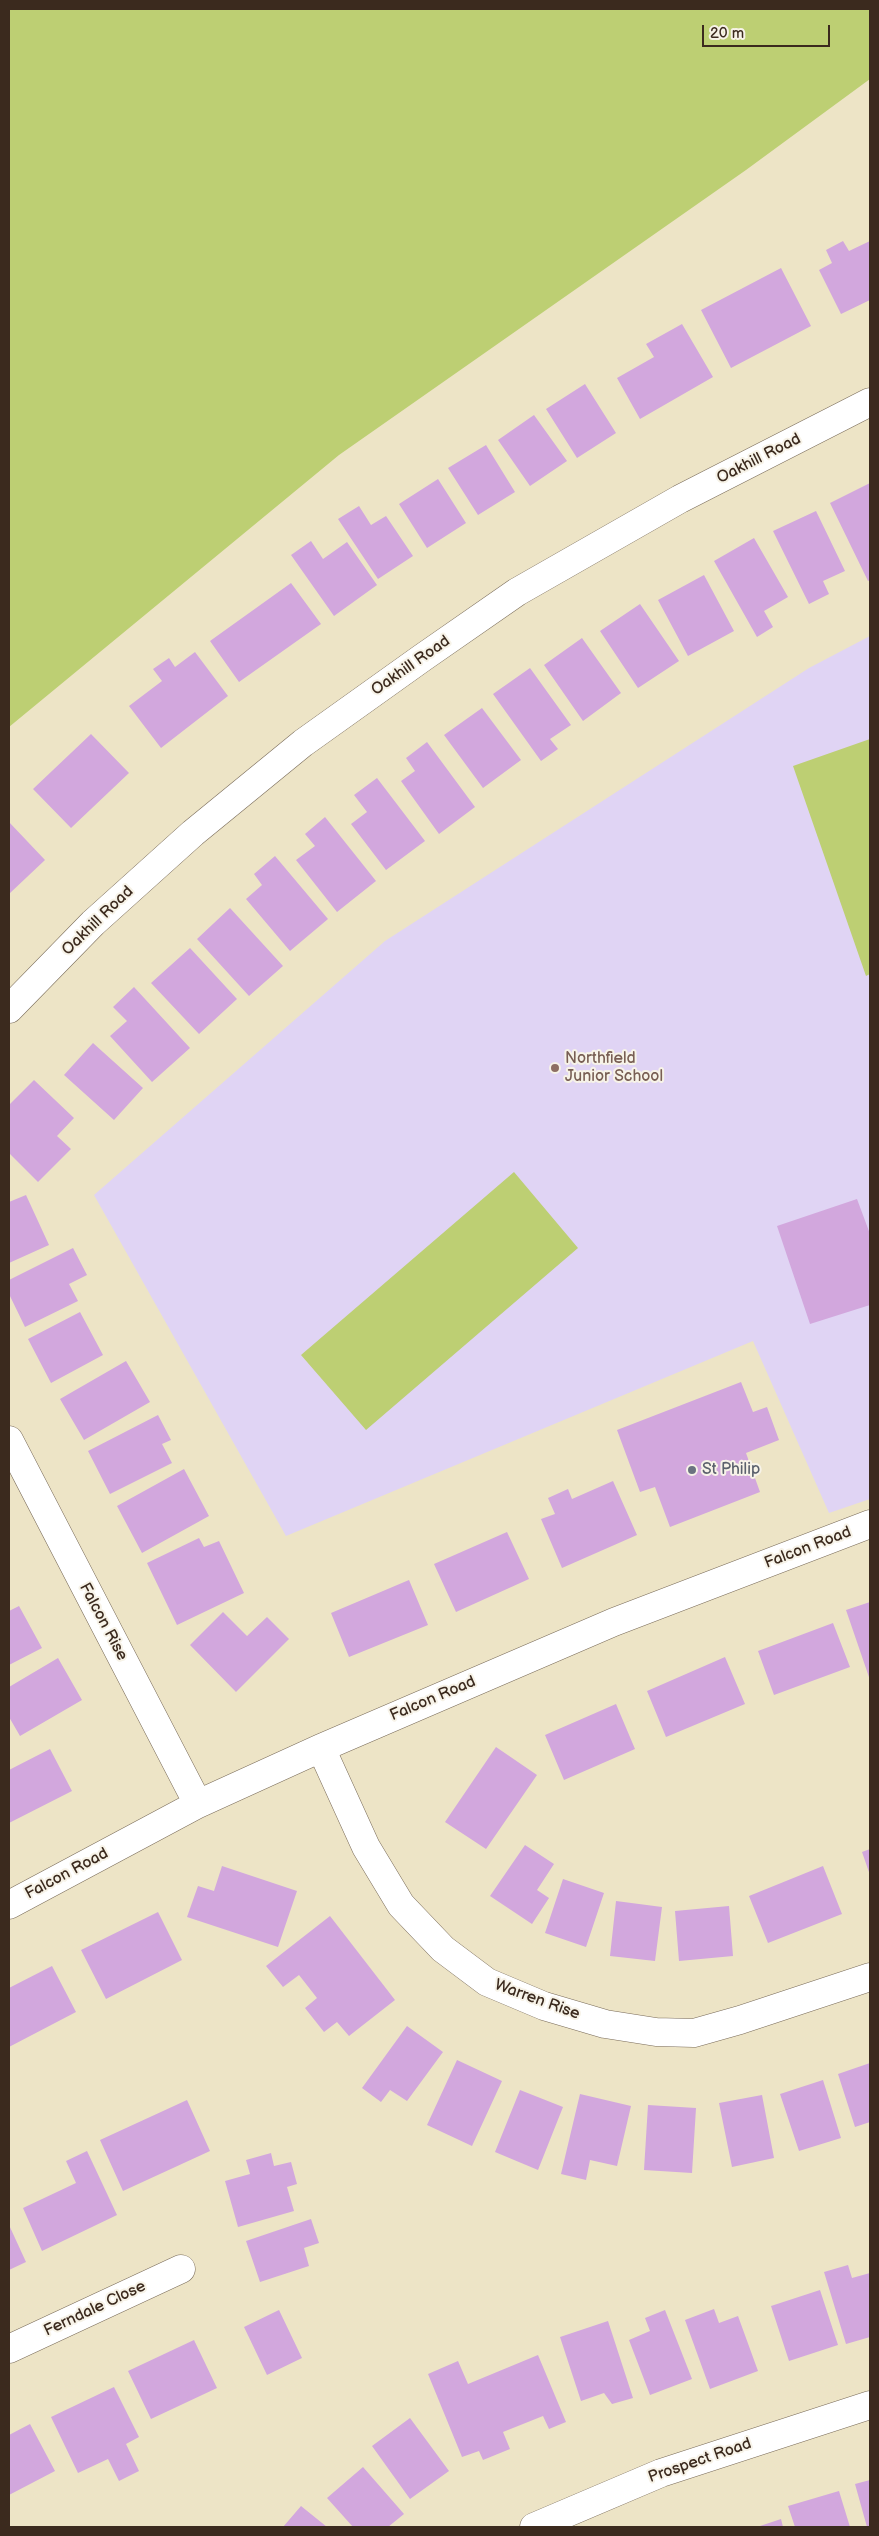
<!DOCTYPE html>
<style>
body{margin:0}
#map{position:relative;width:879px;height:2536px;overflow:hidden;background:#ede4c6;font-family:"Balsamiq Sans",sans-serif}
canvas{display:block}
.frame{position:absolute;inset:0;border:10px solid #3b2a1e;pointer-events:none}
.scale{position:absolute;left:702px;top:25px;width:128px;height:22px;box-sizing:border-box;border:2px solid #3b2a1e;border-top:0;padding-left:6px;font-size:15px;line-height:18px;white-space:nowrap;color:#3b2a1e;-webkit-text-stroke:4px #f7f3e8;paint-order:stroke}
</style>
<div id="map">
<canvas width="879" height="2536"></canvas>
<div class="frame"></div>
<div class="scale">20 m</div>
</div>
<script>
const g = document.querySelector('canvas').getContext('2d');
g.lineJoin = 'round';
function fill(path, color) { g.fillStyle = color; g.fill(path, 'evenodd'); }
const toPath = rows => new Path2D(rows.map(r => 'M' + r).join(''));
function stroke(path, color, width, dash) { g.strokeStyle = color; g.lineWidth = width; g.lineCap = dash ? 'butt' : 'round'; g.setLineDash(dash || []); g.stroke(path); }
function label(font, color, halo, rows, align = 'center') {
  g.font = font + ' "Balsamiq Sans",sans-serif'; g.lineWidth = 4; g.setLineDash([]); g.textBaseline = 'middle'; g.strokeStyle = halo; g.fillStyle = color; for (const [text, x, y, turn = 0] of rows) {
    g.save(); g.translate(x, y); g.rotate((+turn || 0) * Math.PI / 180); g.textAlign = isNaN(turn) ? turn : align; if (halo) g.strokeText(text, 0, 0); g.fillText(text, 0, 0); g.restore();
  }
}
const built = toPath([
 [870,636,870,1499,829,1513,753,1341,286,1536,94,1195,385,941,809,668]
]);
const green = toPath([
 [9,9,870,9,870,79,746,170,339,455,9,727],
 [870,739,870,974,866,976,793,766],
 [514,1172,578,1248,366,1430,301,1355]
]);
const building = toPath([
 [843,241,849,251,870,241,870,300,841,314,819,270,832,263,826,250],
 [781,268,811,326,731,368,701,310],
 [682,324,713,377,640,419,617,378,654,357,646,344],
 [585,384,616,433,577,458,546,409],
 [534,415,567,461,530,486,498,440],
 [486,445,515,492,478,515,448,468],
 [438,479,466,523,427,548,399,504],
 [870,483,870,580,868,581,830,503],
 [359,506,371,525,386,516,413,556,378,579,338,519],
 [816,511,845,571,823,581,829,594,809,604,773,531],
 [754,538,788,597,764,611,773,627,757,637,714,561],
 [311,541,323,559,347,542,377,585,334,616,291,555],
 [704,575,734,631,688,656,658,600],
 [291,583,321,624,239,682,210,641],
 [640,604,679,661,638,688,600,631],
 [582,638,621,693,583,721,544,665],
 [195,652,228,696,161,748,129,706,162,681,153,669,169,658,175,667],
 [530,668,571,725,550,739,558,749,541,761,493,694],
 [482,708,521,760,483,788,444,735],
 [91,734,129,773,71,828,33,789],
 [427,742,475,807,439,834,401,781,415,771,406,758],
 [377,778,425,841,386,870,351,824,367,812,354,795],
 [325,817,376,881,337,912,296,860,315,846,305,834],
 [9,822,45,860,9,894],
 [275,856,328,919,290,951,246,899,262,885,254,874],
 [230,908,283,966,249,996,197,939],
 [190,948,237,999,199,1034,151,983],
 [134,987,190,1048,152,1082,110,1036,127,1021,113,1007],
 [93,1043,143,1088,114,1120,64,1075],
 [34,1080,74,1118,57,1136,71,1149,38,1182,9,1153,9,1105],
 [26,1195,49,1245,9,1263,9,1202],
 [857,1199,870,1234,870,1305,810,1324,777,1226],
 [73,1248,87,1275,69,1284,78,1301,25,1327,9,1294,9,1280],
 [80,1312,103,1355,51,1383,28,1339],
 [126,1361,150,1402,84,1440,60,1399],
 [741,1382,753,1412,767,1407,779,1440,746,1453,760,1492,670,1527,655,1487,640,1492,617,1430],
 [158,1415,171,1440,162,1444,172,1463,110,1494,88,1451],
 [184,1469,209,1516,142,1553,117,1506],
 [613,1481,637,1535,562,1568,541,1519,555,1514,548,1498,568,1489,572,1499],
 [507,1532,529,1579,456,1612,434,1564],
 [199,1538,204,1547,219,1541,244,1593,177,1625,147,1563],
 [409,1580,428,1625,349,1657,331,1613],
 [870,1602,870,1680,846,1610],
 [19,1606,42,1648,9,1665,9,1611],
 [223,1612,247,1636,267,1617,289,1639,236,1692,190,1645],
 [833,1623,850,1667,774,1695,758,1651],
 [725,1657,745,1704,666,1737,647,1691],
 [58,1658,82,1700,20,1736,9,1717,9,1687],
 [616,1704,635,1749,564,1780,545,1735],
 [496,1747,537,1775,486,1849,445,1822],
 [50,1749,72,1791,9,1823,9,1770],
 [525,1845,554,1864,537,1890,549,1898,532,1924,490,1896],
 [870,1849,870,1875,862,1852],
 [222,1866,297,1891,278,1947,187,1917,198,1886,214,1891],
 [823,1866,842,1914,768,1943,749,1896],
 [563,1879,604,1893,586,1947,545,1933],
 [616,1901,662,1907,655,1961,610,1956],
 [729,1906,733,1956,679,1961,675,1911],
 [158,1912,182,1960,106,1999,81,1950],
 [330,1916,395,2000,349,2036,337,2022,324,2032,305,2008,317,1998,299,1975,283,1987,266,1966],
 [52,1966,76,2012,9,2047,9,1988],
 [407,2026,443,2052,407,2101,390,2090,381,2102,362,2088],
 [457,2060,502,2081,472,2146,427,2125],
 [870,2063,870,2122,855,2127,838,2074],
 [823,2080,841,2138,799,2151,780,2094],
 [520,2090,563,2107,538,2170,495,2152],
 [580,2094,631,2106,617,2166,590,2160,586,2180,561,2174],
 [762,2095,774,2158,732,2167,719,2103],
 [187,2100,210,2151,123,2191,100,2140],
 [648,2105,696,2108,692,2173,644,2170],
 [87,2151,117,2215,42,2251,23,2208,76,2183,66,2161],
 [271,2153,274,2166,291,2162,297,2184,287,2187,294,2211,238,2227,225,2181,250,2174,246,2160],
 [311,2219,319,2243,304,2248,309,2266,260,2282,246,2241],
 [9,2225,26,2262,9,2270],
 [848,2265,852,2278,870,2273,870,2337,846,2344,824,2272],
 [820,2290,838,2345,789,2361,771,2306],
 [714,2309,719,2323,738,2316,758,2371,710,2389,685,2320],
 [279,2310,302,2358,267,2375,244,2327],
 [665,2310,692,2379,650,2395,629,2340,650,2331,645,2318],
 [608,2321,633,2398,612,2404,604,2393,581,2401,560,2337],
 [194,2340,217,2388,151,2419,128,2371],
 [538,2355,566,2422,549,2429,543,2416,503,2432,510,2449,483,2460,479,2451,462,2457,428,2374,458,2361,468,2384],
 [114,2387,139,2437,126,2444,139,2471,119,2481,108,2459,78,2473,51,2417],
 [410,2418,449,2471,410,2499,372,2446],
 [30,2424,55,2471,9,2495,9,2435],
 [363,2467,404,2514,388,2527,353,2527,327,2498],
 [870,2480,870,2527,867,2527,855,2484],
 [839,2491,850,2527,795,2527,788,2506],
 [301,2506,327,2527,283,2527],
 [781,2519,783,2527,757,2527]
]);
const street = toPath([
 [9,1009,93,923,193,833,303,743,422,658,517,592,680,499,870,402],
 [9,1440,198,1804],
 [321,1748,366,1847,401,1905,443,1949,487,1982,544,2006,605,2024,656,2032,694,2033,740,2020,870,1977],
 [9,1905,198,1804,321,1748,614,1622,870,1524],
 [9,2349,181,2269],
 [534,2527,661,2473,870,2405]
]);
const markers = [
 [555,1068,5,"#8d6e63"],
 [692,1470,5,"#6b7280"]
];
const streetNames = [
 ["Oakhill Road",759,459,-27],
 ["Oakhill Road",411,666,-35],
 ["Oakhill Road",98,921,-44],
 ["Falcon Road",808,1548,-21],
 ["Falcon Rise",103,1622,62],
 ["Falcon Road",433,1699,-23],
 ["Falcon Road",67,1874,-28],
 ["Warren Rise",537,2000,20],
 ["Ferndale Close",95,2309,-25],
 ["Prospect Road",700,2461,-19]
];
const educationNames = [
 ["Northfield",565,1059],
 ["Junior School",565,1077]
];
const worshipNames = [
 ["St Philip",702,1470]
];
fill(built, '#e0d4f4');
fill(green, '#bdcf73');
fill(building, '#d2a7dd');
stroke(street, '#796b59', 29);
stroke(street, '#fff', 28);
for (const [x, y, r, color] of markers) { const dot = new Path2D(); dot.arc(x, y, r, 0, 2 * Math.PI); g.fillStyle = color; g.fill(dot); stroke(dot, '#f7f3e8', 2); }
label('16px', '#3b2a1e', '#f7f3e8', streetNames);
label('16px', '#785e54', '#f7f3e8', educationNames, 'left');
label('16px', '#5b616d', '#f7f3e8', worshipNames, 'left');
</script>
